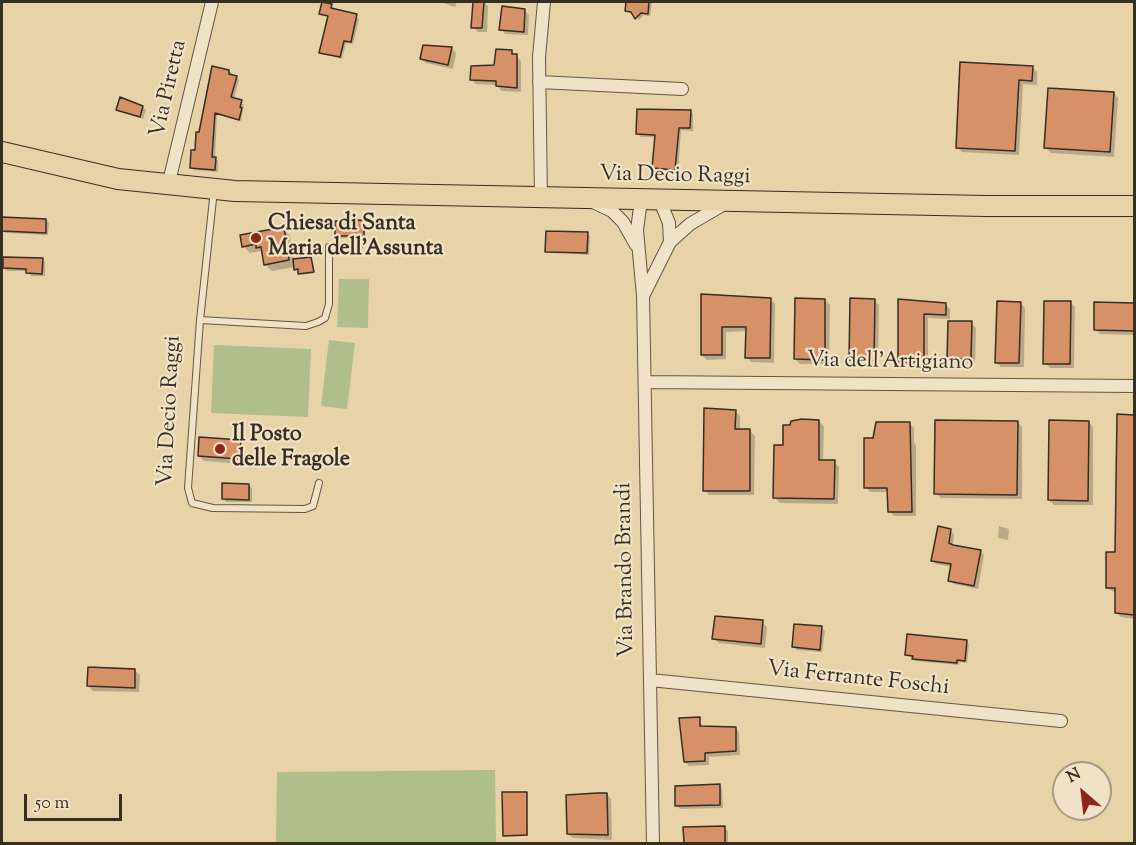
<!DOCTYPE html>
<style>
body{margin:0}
#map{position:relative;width:1136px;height:845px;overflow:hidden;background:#e8d2a8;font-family:"Sorts Mill Goudy",serif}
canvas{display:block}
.frame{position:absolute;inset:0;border:3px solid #372d21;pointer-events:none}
.north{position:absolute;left:1052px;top:761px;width:60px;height:60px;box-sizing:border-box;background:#f0e2c6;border:2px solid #a69a84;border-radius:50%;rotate:332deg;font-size:16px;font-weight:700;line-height:24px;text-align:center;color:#372d21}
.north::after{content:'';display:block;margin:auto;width:21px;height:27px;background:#8f2418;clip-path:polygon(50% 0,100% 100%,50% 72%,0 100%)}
.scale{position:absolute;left:24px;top:794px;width:98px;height:27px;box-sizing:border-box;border:3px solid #372d21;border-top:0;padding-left:8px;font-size:18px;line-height:21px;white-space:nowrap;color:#372d21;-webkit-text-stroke:4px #f0e2c6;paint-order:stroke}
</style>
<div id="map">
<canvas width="1136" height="845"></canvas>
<div class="frame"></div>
<div class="north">N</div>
<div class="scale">50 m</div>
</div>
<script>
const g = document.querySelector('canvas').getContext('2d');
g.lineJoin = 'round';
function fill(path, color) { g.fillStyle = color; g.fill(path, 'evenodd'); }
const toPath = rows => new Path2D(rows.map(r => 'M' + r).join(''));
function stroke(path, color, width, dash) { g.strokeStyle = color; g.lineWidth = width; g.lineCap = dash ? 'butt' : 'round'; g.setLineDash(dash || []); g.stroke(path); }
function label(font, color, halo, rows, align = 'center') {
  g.font = font + ' "Sorts Mill Goudy",serif'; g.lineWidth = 4.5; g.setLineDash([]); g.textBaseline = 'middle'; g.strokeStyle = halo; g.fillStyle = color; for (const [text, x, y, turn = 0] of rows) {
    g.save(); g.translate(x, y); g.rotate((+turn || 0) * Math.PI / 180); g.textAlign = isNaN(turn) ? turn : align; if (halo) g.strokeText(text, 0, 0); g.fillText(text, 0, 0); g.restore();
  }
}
const green = toPath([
 [339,279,369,279,368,328,337,327],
 [329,340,355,343,347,409,321,406],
 [214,345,311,349,308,417,211,413],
 [495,770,496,843,276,843,277,772]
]);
const shadow = toPath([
 [440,2,457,2,455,7],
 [475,2,483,2,488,6,487,32,478,32,473,27],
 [628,2,652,2,650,16,644,15,639,20,627,11],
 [332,6,334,11,359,19,353,44,346,43,342,59,321,52,329,17,321,13],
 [525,11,529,15,528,35,505,34,501,29],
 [452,48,456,53,453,69,426,63,421,59],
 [512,52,521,61,521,92,502,91,496,85,476,84,471,79,496,67],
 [961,64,1032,67,1037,72,1037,85,1023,84,1019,155,962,152,957,147],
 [229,71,239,80,234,99,244,105,241,121,217,114,215,158,218,161,218,172,194,170,192,168,200,133],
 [1114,93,1118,98,1114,157,1051,153,1046,148],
 [143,107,146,110,143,119,118,110],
 [690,111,693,114,693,131,681,130,678,172,657,170,654,168,656,137,641,137,638,134],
 [46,220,49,223,48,235,6,233,3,230],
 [363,222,366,237,339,238,336,235],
 [283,229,290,236,294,260,311,259,314,273,301,275,295,267,272,271,265,264,261,251,250,253,243,246],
 [587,234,590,236,589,255,547,251],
 [42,259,45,262,45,276,31,276,28,271,7,271,4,268],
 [703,296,770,299,775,304,774,363,751,362,747,357,747,331,726,332,726,359,707,360,702,355],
 [825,300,830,305,829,364,800,364,795,359],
 [874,300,879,305,878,365,855,365,850,360],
 [900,301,945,304,950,309,950,319,928,318,928,366,904,366,899,361],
 [1070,302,1075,307,1074,368,1050,368,1045,363],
 [1020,303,1025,308,1024,367,1001,367,996,362],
 [1095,304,1134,304,1134,335,1100,334,1095,329],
 [971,323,976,328,975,363,953,363,948,358],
 [735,411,740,416,740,431,750,431,755,436,754,495,709,495,705,490],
 [1118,416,1134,416,1134,619,1121,617,1116,612,1116,593,1107,588,1117,553],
 [819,421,824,426,823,461,834,462,839,467,838,504,780,503,775,498,784,446],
 [1018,422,1022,427,1022,499,941,498,936,493],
 [1089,422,1093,427,1093,505,1054,505,1049,500],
 [909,423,914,428,914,442,916,445,916,516,894,516,889,511,889,492,870,492,866,487,874,440],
 [240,442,245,447,244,464,204,461,199,456],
 [249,485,252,488,252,502,226,502,223,498],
 [999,526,1009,529,1008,540,998,538],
 [950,530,954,534,953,545,980,551,984,555,978,589,954,584,950,580,952,567,936,564,932,560],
 [762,622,767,627,765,648,719,643,714,639],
 [822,628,825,631,822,652,797,650,794,647],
 [966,642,969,644,967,663,959,662,959,665,916,661,906,654],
 [135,670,140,675,139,692,93,691,88,686],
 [699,719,703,727,735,728,739,732,740,755,709,757,709,765,689,766,685,762],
 [719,786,722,789,723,808,680,809,677,806],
 [526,793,528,836,505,836,504,835],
 [607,794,611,799,612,840,573,838,568,834],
 [724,827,728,831,728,844,685,844,685,828]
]);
const building = toPath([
 [322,2,332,4,331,8,357,14,351,42,344,41,340,57,319,53,328,16,319,14,322,2],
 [473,2,484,2,482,28,471,28,473,2],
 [626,2,649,2,648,14,641,13,635,19,631,12,625,11,626,2],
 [502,6,525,9,524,32,499,30,502,6],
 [423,45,452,47,448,65,420,59,423,45],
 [496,49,512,50,512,54,517,54,517,88,496,86,496,81,470,80,471,66,494,65,496,49],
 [960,62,1033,66,1032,81,1019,80,1015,151,956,148,960,62],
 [212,66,229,70,229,74,237,76,231,97,242,100,240,107,242,108,239,120,215,113,212,157,216,157,215,170,190,168,191,150,195,150,196,132,199,132,212,66],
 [1048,88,1114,92,1110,152,1044,148,1048,88],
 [120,97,143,106,140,117,116,110,120,97],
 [637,109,691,110,690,128,679,128,675,170,652,168,655,135,636,134,637,109],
 [2,217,46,219,46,233,2,231,2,217],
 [364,220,364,236,335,236,335,221,364,220],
 [284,227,289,260,264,265,261,247,256,248,256,244,242,247,240,235,284,227],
 [546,231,588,232,587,253,545,252,546,231],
 [3,257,43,258,42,274,26,273,26,269,3,268,3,257],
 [311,257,314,272,298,274,298,269,294,270,293,259,311,257],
 [701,294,771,298,770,358,745,358,746,327,722,327,722,355,701,355,701,294],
 [795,298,825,299,825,360,794,359,795,298],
 [850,298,875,299,874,361,849,360,850,298],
 [898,299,946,303,946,315,924,314,924,362,898,362,898,299],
 [997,301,1021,302,1019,363,995,363,997,301],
 [1044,301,1071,301,1070,364,1043,364,1044,301],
 [1094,302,1134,303,1134,331,1094,330,1094,302],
 [948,321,972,321,971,359,947,359,948,321],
 [704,408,736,410,735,429,750,429,750,491,703,491,704,408],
 [1117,414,1134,415,1134,615,1115,613,1115,588,1106,588,1106,552,1115,552,1117,414],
 [802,419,819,420,819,460,835,460,834,499,773,498,774,445,783,445,783,425,790,425,791,421,802,419],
 [935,420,1018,421,1017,495,934,494,935,420],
 [1049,420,1089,421,1088,501,1048,500,1049,420],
 [876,422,910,422,912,512,888,512,887,488,864,488,864,438,873,438,876,422],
 [199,437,241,440,239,459,198,456,199,437],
 [222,483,249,484,249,500,222,499,222,483],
 [938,526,951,529,949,543,953,545,981,550,974,586,948,581,951,564,931,561,938,526],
 [715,616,763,620,761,644,712,639,715,616],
 [794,624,822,626,820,650,792,647,794,624],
 [907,634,967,640,965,661,957,660,957,663,912,659,913,656,905,655,907,634],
 [88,667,135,669,135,688,87,686,88,667],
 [700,717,700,726,736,727,736,751,705,753,705,761,684,762,679,718,700,717],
 [720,784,720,805,675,806,675,786,720,784],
 [502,792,527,792,527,835,503,836,502,792],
 [597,793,607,793,608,835,567,834,566,795,597,793],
 [725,826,725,843,684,843,683,827,725,826]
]);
const service = toPath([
 [214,190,200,320,306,326,318,322,325,318,329,304,329,247,359,246],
 [200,320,188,488,192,503,213,508,305,509,313,506,319,483]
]);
const minor = toPath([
 [539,82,682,89],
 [168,186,212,2],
 [541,199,539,57,544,2],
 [641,200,637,230,643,296,653,844],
 [660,201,669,223,670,242],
 [593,202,612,211,623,222,636,245],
 [644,294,670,242,690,224,726,203],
 [645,382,1134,386],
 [650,680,1061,721]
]);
const primary = toPath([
 [2,152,118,179,235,191,986,206,1134,206]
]);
const markers = [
 [256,238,6,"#8f2418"],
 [220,449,6,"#8f2418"]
];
const streetNames = [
 ["Via Piretta",170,89,-77],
 ["Via Decio Raggi",675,177,1],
 ["Via dell'Artigiano",890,363,1],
 ["Via Decio Raggi",171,411,-87],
 ["Via Brando Brandi",627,570,-91],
 ["Via Ferrante Foschi",858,680,6]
];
const poiNames = [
 ["Chiesa di Santa",268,225],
 ["Maria dell'Assunta",268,250],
 ["Il Posto",232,436],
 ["delle Fragole",232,461]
];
fill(green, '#b0bd8c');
fill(shadow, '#0003');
fill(building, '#d69169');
stroke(building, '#372d21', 1.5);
stroke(service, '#635643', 8);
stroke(minor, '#635643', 14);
stroke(primary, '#372d21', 22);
stroke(service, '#f0e2c6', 6);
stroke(minor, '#f0e2c6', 12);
stroke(primary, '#e8d2a8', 20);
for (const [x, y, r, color] of markers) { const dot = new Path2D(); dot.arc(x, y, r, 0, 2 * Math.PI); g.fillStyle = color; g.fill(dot); stroke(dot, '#f0e2c6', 2); }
label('22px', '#372d21', '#f0e2c6', streetNames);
label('bold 22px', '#372d21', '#f0e2c6', poiNames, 'left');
</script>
